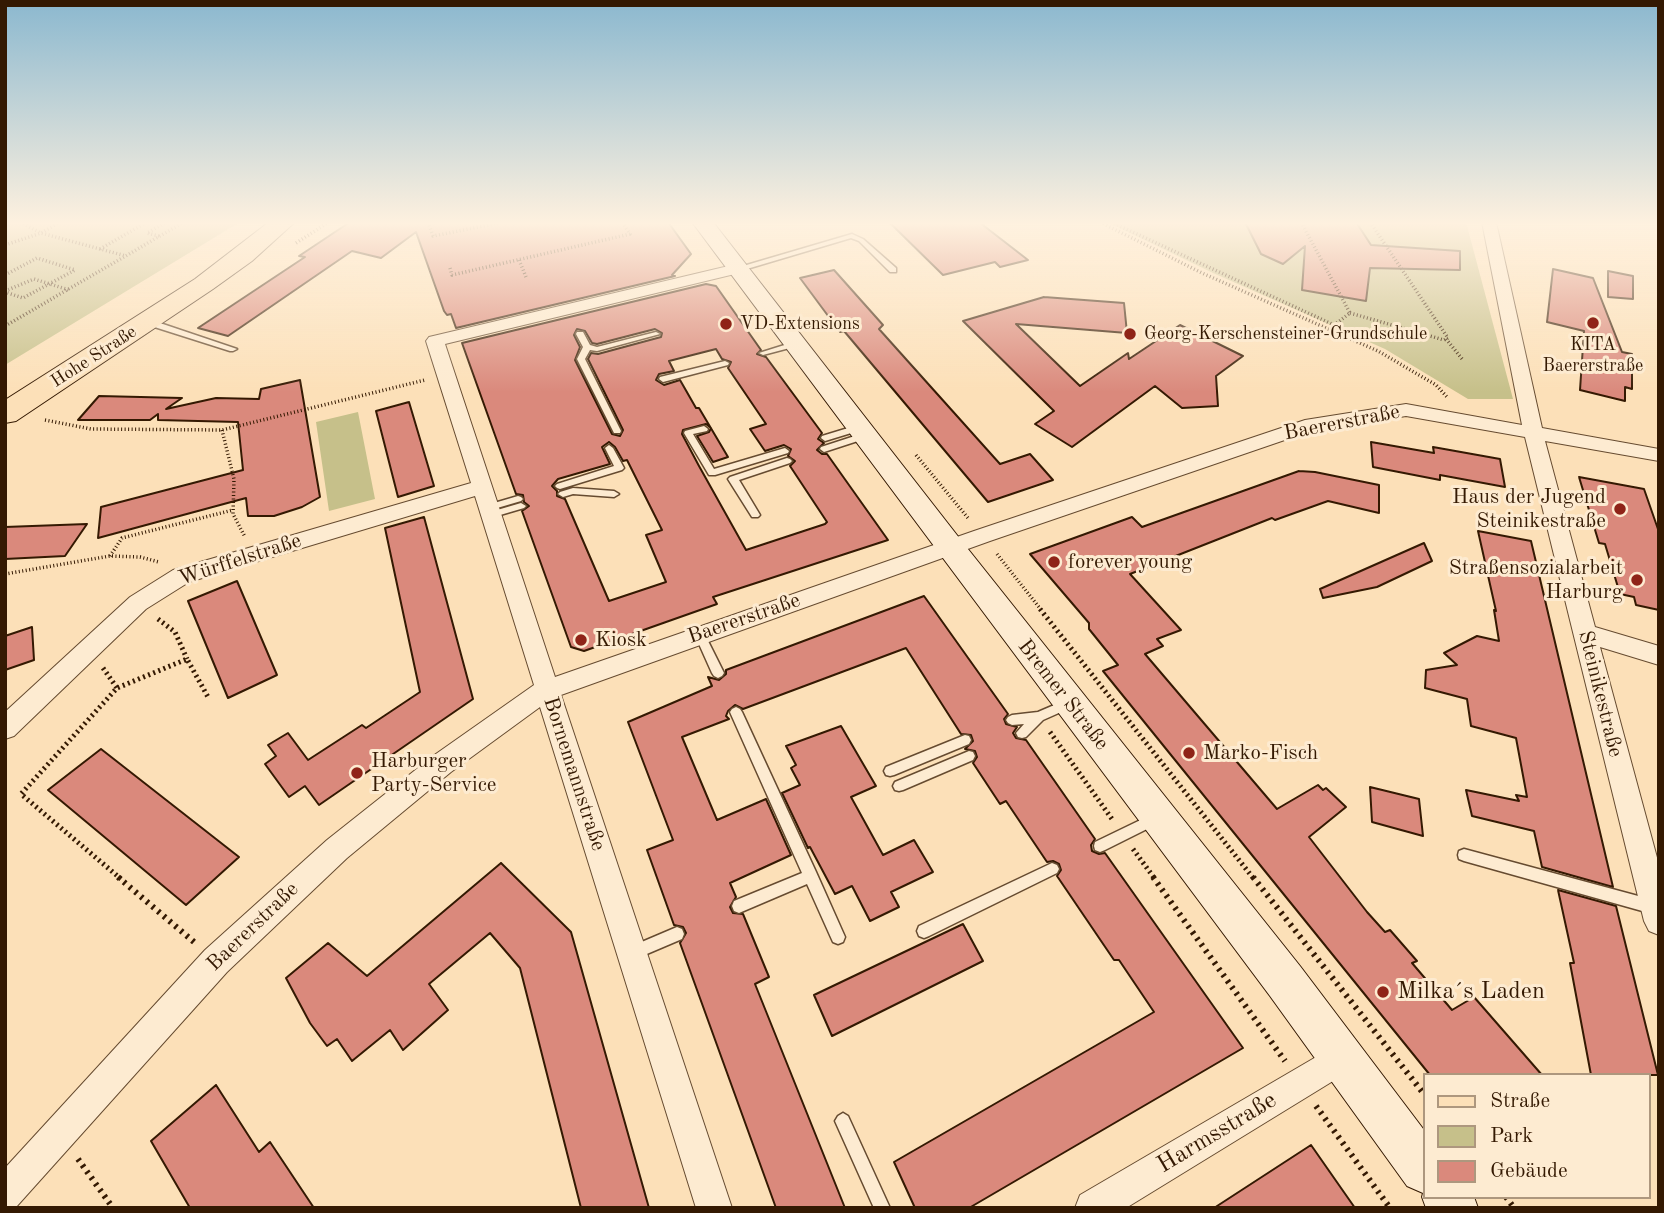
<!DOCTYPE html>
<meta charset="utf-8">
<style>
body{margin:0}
#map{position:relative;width:1664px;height:1213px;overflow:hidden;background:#fce0b8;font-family:"Old Standard TT",serif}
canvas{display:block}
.frame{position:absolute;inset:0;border:7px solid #341902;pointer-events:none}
.legend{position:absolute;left:1423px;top:1073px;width:228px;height:126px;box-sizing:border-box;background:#fdebd1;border:2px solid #ad977e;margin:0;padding:9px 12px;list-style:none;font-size:21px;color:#341902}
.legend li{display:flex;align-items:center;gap:14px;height:35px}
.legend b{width:35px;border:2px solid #ad977e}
</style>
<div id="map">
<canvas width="1664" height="1213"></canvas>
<div class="frame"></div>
<ul class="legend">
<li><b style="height:9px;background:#fce0b8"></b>Straße</li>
<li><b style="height:19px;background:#c6c08a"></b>Park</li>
<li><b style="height:19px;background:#da897c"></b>Gebäude</li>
</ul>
</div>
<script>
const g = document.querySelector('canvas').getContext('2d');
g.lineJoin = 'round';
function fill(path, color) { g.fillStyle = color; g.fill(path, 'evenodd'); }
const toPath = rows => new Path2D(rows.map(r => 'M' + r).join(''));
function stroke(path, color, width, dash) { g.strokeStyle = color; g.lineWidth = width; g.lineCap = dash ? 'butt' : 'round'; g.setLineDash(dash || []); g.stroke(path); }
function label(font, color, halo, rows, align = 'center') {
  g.font = font + ' "Old Standard TT",serif'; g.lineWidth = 6; g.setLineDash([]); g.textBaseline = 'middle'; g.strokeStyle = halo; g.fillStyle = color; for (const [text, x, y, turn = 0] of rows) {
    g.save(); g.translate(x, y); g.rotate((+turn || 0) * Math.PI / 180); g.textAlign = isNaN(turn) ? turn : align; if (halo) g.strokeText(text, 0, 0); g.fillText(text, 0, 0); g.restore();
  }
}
const green = toPath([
 [5,222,240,222,5,365],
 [1107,222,1466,222,1513,399,1468,399,1385,349,1213,273],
 [358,412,375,499,329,511,316,422]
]);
const building = toPath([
 [350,222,668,222,691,254,672,275,675,276,456,328,451,314,447,315,444,311,416,232,381,258,352,251,228,336,198,328,305,257,299,256,350,222],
 [889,222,979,222,1028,260,1000,267,995,262,943,275,889,222],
 [1245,222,1356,222,1371,245,1460,251,1460,270,1370,268,1366,301,1302,290,1305,246,1283,264,1261,254,1245,222],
 [1553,269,1593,278,1622,352,1632,354,1632,389,1625,387,1625,401,1580,390,1584,331,1547,322,1553,269],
 [834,270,883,325,879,329,1000,464,1030,454,1053,480,988,502,844,331,840,332,800,278,834,270],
 [1608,271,1633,276,1633,299,1608,297,1608,271],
 [706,284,716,286,761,350,757,354,766,357,822,433,818,439,824,443,817,450,822,454,827,454,888,540,713,597,717,604,584,651,571,647,522,511,529,506,524,502,523,495,516,494,462,343,706,284],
 [577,329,585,331,592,343,597,344,655,329,662,333,661,337,598,354,591,353,588,359,623,430,620,436,612,434,575,360,580,347,574,335,577,329],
 [716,349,722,359,731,362,728,368,766,424,750,429,765,451,784,445,791,449,788,456,795,461,790,466,827,522,825,524,746,550,699,466,682,434,683,430,706,424,711,428,709,432,697,436,713,462,728,457,699,408,696,408,680,380,664,385,656,380,659,374,674,371,669,361,716,349],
 [609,442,615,447,623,461,627,460,662,530,646,535,666,582,609,601,565,499,557,496,557,491,552,486,558,479,610,464,602,447,609,442],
 [1044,297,1124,303,1127,333,1016,324,1080,386,1128,353,1129,359,1180,325,1243,356,1216,376,1218,406,1182,408,1155,386,1072,447,1035,424,1054,411,963,321,1044,297],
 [300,380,320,497,302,507,274,516,248,516,246,498,98,538,101,507,243,470,238,422,158,420,158,414,150,420,78,420,99,396,182,398,166,409,216,398,259,399,261,389,300,380],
 [409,402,434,486,398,497,376,411,409,402],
 [1371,442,1434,453,1433,447,1500,459,1505,487,1440,475,1440,480,1373,467,1371,442],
 [1299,471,1315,472,1379,485,1379,513,1328,501,1275,520,1272,518,1130,574,1181,630,1157,639,1163,646,1145,654,1277,809,1318,785,1323,790,1326,788,1346,807,1309,837,1367,912,1385,932,1390,930,1417,961,1412,963,1452,1010,1474,997,1542,1075,1430,1075,1103,671,1118,665,1089,629,1089,623,1030,554,1132,517,1142,527,1299,471],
 [1579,477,1644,489,1659,532,1659,610,1636,605,1634,597,1620,594,1605,544,1599,543,1579,477],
 [424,517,473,699,319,805,305,786,289,797,265,764,276,756,268,745,288,733,308,760,362,725,366,728,420,692,385,528,424,517],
 [87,524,65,556,5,559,5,527,87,524],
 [1478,531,1531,541,1613,887,1542,867,1534,831,1472,816,1466,790,1519,801,1516,795,1527,797,1516,738,1471,726,1467,699,1425,688,1426,670,1457,665,1444,653,1477,636,1499,641,1494,610,1496,611,1478,531],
 [1424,543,1432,561,1377,587,1323,598,1320,589,1424,543],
 [237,581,277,675,228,698,188,601,237,581],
 [924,596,1008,714,1004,719,1006,724,1017,727,1013,733,1016,738,1026,740,1095,839,1091,845,1092,851,1099,854,1105,853,1243,1048,969,1208,915,1208,894,1162,1154,1012,1119,960,1114,960,1057,876,1061,870,1059,864,1053,861,1047,862,1006,801,1000,804,973,763,977,757,975,751,965,749,973,741,971,735,961,734,906,648,743,709,735,705,728,711,726,716,729,719,682,737,717,820,766,799,791,855,730,883,736,897,730,907,733,913,743,914,769,977,755,984,845,1208,776,1208,680,943,686,933,683,927,674,925,647,850,673,840,628,722,712,686,708,677,719,680,726,674,726,670,924,596],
 [32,627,34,660,5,670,5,636,32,627],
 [841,726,876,786,851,797,883,855,914,840,933,872,891,892,899,907,870,921,852,886,835,894,810,847,808,848,782,793,800,785,791,768,796,765,786,746,841,726],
 [101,749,239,857,186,905,48,790,101,749],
 [1370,787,1419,799,1423,836,1372,822,1370,787],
 [501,863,571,932,649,1208,581,1208,520,968,490,933,429,984,448,1010,403,1050,390,1030,352,1061,337,1039,327,1046,310,1023,286,978,328,943,367,976,501,863],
 [1558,890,1616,906,1658,1075,1591,1075,1570,963,1574,963,1558,890],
 [963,924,983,961,832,1036,814,995,963,924],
 [216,1085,259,1152,270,1142,314,1208,190,1208,151,1141,216,1085],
 [1311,1145,1355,1208,1214,1208,1311,1145]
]);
const pathFar2 = toPath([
 [20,222,41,233,126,256],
 [428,222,433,236,503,222],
 [1100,222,1202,273,1378,351,1436,385,1448,398],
 [1111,222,1334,325],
 [1301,222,1350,313,1333,326],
 [1370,222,1448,338],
 [159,236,147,233,166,222],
 [296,243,329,222],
 [5,245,41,233,60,222],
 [100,249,147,222],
 [519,260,526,277],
 [450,268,452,275,630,234,622,222],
 [5,275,37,258,75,270,23,298,5,292],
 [5,291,34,279,69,290],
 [1350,313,1444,340,1448,338],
 [5,326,184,222],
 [1446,339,1463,360],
 [45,420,91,429,222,430,425,380],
 [222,430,234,479,233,514,245,537],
 [916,455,968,518],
 [997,554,1042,611],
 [110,556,122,538,233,510],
 [5,574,110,556,140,557,159,562]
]);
const pathFar1 = toPath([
 [1040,609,1254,879],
 [158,619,175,632,187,659],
 [103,668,117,688],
 [1050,732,1112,819],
 [1133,849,1155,879],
 [121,879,21,794,117,688,187,659,208,697]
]);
const path = toPath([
 [118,877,194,942],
 [1153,877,1285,1061],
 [1253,877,1424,1094],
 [1316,1106,1390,1208],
 [78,1159,113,1208],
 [1506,1197,1514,1208]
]);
const lane = toPath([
 [852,234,863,239,896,268,896,272,890,272,859,241,851,238,740,271,733,269,852,234],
 [145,320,151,320,237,349,233,351,230,351,145,324,145,320],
 [577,332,583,332,590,345,597,347,656,332,660,334,597,351,590,350,585,359,621,431,620,433,614,433,577,359,583,347,576,334,577,332],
 [794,342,797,342,797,346,763,355,759,353,794,342],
 [725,361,729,363,728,365,663,382,659,379,660,377,725,361],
 [858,425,862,428,861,430,825,441,821,438,822,436,858,425],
 [704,426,708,429,707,431,693,434,714,469,785,448,789,451,788,453,715,475,709,475,684,433,685,431,704,426],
 [864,433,868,436,867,438,824,452,820,449,821,447,864,433],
 [609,445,613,448,624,468,622,470,560,489,557,488,555,486,557,484,614,466,605,448,609,445],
 [787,458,790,459,792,461,790,463,739,480,760,515,758,517,752,517,728,479,730,477,787,458],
 [573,488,614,491,619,494,614,497,573,494,563,497,558,494,560,492,573,488],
 [518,496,521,497,523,499,521,501,487,511,482,508,484,506,518,496],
 [521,503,526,506,524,508,490,518,485,515,487,513,521,503],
 [700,631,704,632,705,635,724,673,722,676,718,678,714,676,712,673,695,635,696,632,700,631],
 [1066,700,1070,702,1072,705,1070,708,1043,720,1026,737,1022,738,1018,737,1016,733,1024,724,1012,725,1008,723,1006,720,1008,717,1012,715,1038,712,1066,700],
 [736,707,740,709,742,712,816,872,845,937,843,942,838,944,833,942,807,884,739,913,734,911,732,906,734,901,802,873,730,712,732,709,736,707],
 [965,735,969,736,971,740,969,744,894,775,890,776,886,775,884,771,886,767,965,735],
 [969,751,973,752,975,756,973,760,903,790,899,791,895,790,893,786,895,782,969,751],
 [1155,813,1159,815,1161,819,1159,823,1105,850,1100,852,1095,850,1094,846,1095,842,1155,813],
 [1464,849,1653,900,1658,902,1659,909,1653,914,1464,861,1459,859,1458,855,1459,851,1464,849],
 [1052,863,1057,865,1059,869,1057,873,929,936,924,938,919,936,917,931,919,926,1052,863],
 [677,927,682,929,684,934,682,939,635,959,630,957,628,952,630,947,677,927],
 [843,1113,848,1116,890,1208,874,1208,835,1121,838,1116,843,1113]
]);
const street = toPath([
 [1482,222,1496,222,1542,428,1659,449,1659,461,1545,441,1595,627,1659,646,1659,665,1600,647,1659,865,1659,935,1649,931,1644,921,1525,437,1406,416,1308,432,990,541,561,695,732,1208,696,1208,540,707,451,772,347,858,227,972,17,1206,5,1208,5,1168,205,950,327,840,433,756,534,685,475,496,189,582,146,609,14,736,5,739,5,712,130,597,173,570,471,483,426,341,429,337,737,264,745,269,743,272,445,344,555,677,974,531,1305,420,1406,404,1522,425,1482,222],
 [1340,1043,1351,1048,1356,1059,1351,1070,1126,1208,1075,1208,1080,1195,1340,1043]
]);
const secondary = toPath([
 [692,222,713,222,960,539,1300,966,1424,1130,1424,1197,1474,1197,1478,1208,1426,1208,1422,1197,1423,1193,1407,1186,1270,996,692,222]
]);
const primary = toPath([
 [269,222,295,222,252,261,213,289,16,421,5,423,5,400,195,279,269,222]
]);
const markers = [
 [1593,323,7,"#8f2418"],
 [726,324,7,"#8f2418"],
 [1130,334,7,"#8f2418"],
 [1620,509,7,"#8f2418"],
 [1054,562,7,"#8f2418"],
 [1637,580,7,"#8f2418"],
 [581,640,7,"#8f2418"],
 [1189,753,7,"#8f2418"],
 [357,773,7,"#8f2418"],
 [1383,992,7,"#8f2418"]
];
const farPoinames = [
 ["VD-Extensions",740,324],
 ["Georg-Kerschensteiner-Grundschule",1144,334],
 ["KITA",1593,345,"center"],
 ["Baererstraße",1593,366,"center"]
];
const farStreetnames = [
 ["Hohe Straße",94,357,-33]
];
const streetNames = [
 ["Baererstraße",1342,423,-11],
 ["Würffelstraße",240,560,-18],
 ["Baererstraße",744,619,-19],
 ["Steinikestraße",1600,694,76],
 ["Bremer Straße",1063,695,52],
 ["Bornemannstraße",574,774,72],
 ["Baererstraße",253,927,-44]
];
const poiNames = [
 ["Haus der Jugend",1606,497,"right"],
 ["Steinikestraße",1606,521,"right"],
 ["forever young",1068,562],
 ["Straßensozialarbeit",1623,568,"right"],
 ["Harburg",1623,592,"right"],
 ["Kiosk",595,640],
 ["Marko-Fisch",1203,753],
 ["Harburger",371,761],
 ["Party-Service",371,785]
];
const nearPoinames = [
 ["Milka´s Laden",1397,992]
];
const nearStreetnames = [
 ["Harmsstraße",1217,1133,-31]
];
fill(green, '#c6c08a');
fill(building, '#da897c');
stroke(building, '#341902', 2);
stroke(lane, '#664b30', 3);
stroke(street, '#664b30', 2);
stroke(secondary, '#341902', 2);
stroke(primary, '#341902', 2);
stroke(pathFar2, '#341902', 3.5, [1, 2.5]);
stroke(pathFar1, '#341902', 5, [2, 3.5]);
stroke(path, '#341902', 6, [2.5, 5]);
fill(lane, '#fdebd1');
fill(street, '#fdebd1');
fill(secondary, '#fdebd1');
fill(primary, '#fce0b8');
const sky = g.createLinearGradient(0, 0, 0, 392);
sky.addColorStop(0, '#8bb8cf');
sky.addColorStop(0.57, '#fef1df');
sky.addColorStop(1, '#fef1df00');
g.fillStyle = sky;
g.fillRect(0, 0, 1664, 392);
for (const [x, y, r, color] of markers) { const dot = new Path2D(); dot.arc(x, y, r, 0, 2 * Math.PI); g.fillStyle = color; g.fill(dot); stroke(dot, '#fdebd1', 2.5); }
label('18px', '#341902', '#fdebd1', farPoinames, 'left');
label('18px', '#341902', '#fdebd1', farStreetnames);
label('21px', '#341902', '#fdebd1', streetNames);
label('21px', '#341902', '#fdebd1', poiNames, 'left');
label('24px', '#341902', '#fdebd1', nearPoinames, 'left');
label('24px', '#341902', '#fdebd1', nearStreetnames);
</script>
